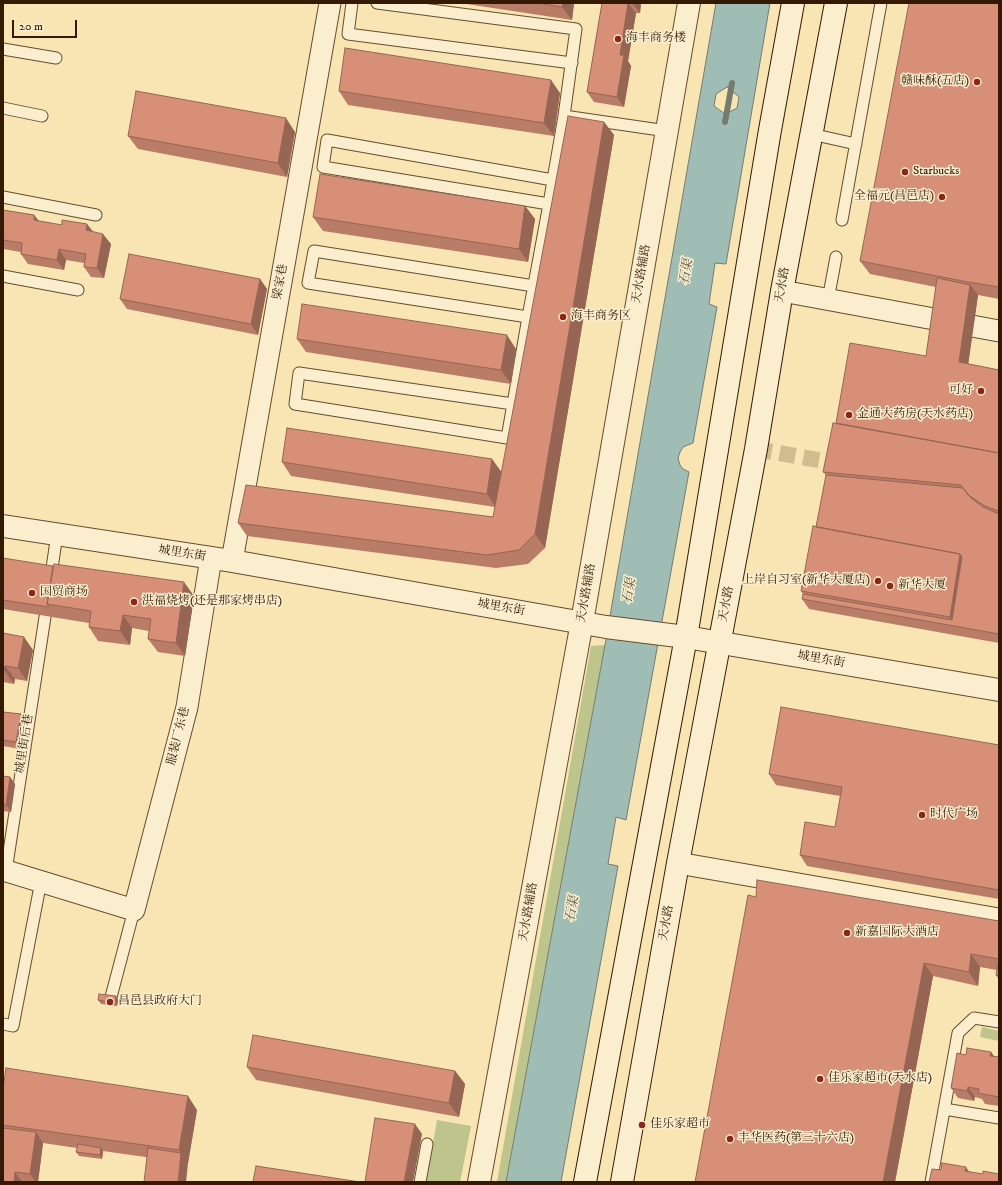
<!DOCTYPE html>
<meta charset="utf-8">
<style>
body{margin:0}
#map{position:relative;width:1002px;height:1185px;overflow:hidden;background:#f8e5b3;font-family:"IM FELL DW Pica",serif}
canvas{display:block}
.frame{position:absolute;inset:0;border:4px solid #341a04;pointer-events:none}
.scale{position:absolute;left:12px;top:20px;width:65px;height:18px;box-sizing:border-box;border:2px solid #341a04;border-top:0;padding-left:5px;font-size:12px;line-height:14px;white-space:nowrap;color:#341a04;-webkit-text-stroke:3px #faeece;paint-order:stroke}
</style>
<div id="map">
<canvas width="1002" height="1185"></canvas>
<div class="frame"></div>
<div class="scale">20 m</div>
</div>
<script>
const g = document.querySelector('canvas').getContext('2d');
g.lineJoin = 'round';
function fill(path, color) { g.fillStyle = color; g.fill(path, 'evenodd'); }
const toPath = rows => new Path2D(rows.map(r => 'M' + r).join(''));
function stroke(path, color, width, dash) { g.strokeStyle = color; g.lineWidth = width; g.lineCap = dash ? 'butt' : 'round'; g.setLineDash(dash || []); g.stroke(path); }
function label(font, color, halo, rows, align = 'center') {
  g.font = font + ' "IM FELL DW Pica","Noto Serif SC",serif'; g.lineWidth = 3; g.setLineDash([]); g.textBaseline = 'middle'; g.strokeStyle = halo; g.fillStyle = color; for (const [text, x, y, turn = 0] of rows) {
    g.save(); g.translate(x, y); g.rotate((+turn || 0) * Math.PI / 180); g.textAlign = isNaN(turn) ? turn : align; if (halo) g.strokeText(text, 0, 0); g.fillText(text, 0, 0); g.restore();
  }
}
const green = toPath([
 [605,645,506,1182,497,1182,591,646],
 [982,1027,999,1031,999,1041,980,1037],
 [437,1120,471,1126,460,1182,426,1182]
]);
const water = toPath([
 [716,3,770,3,726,264,715,263,709,304,717,307,693,443,683,447,680,452,678,458,680,465,683,469,689,472,626,820,616,817,608,864,618,866,561,1182,506,1182,605,645,716,3],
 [727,87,739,97,737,108,725,114,714,106,716,94,727,87]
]);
const stream = toPath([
 [725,122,732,83]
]);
const pedestrianTunnel = toPath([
 [756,449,847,465]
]);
const service = toPath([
 [352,3,348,34,572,63],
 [377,3,576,29,564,116],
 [3,49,56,58],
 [3,108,42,116],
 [811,134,856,144],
 [3,197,96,215],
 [549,204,323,167,327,140,553,180],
 [842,220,881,3],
 [3,276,78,290],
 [828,300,836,257],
 [528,317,308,283,314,251,534,286],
 [513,404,299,373,295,404,507,438,513,404,528,317,549,204,553,180,564,116,667,131],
 [51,575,57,534],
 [6,871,45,617],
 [111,997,134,910],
 [3,1024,13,1026,41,881],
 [944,1109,999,1118],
 [420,1182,427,1144],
 [931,1182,958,1033,974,1018,999,1022]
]);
const minor = toPath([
 [782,291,999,331],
 [232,561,330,3],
 [678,863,999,919],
 [3,870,134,910,187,707,211,558]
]);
const tertiary = toPath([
 [3,526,232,561,606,627,686,637,999,690],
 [479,1182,582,622,689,3]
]);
const secondary = toPath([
 [585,1182,686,637,770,130,793,3],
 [622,1182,678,863,756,449,782,291,836,3]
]);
const wall = toPath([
 [460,3,574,3,572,20],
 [602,3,641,3,640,13,636,13,628,61,631,66,624,107,594,102,587,92],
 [999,3,999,299,978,295,968,364,999,370,999,643,809,609,802,599,803,594,801,591,816,527,826,475,823,472,836,423,926,356,936,287,870,274,860,261],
 [339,91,560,93,554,136,348,105],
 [604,122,614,135,545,548,528,564,496,568,247,536,238,523,493,517,495,507,291,476,282,462,492,459,502,473],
 [295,132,287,177,138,149,128,136],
 [525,206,535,219,528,262,323,231,313,217],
 [3,210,34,215,39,221,93,232,111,244,104,278,91,277,84,267,84,263,66,260,64,270,28,264,21,254,21,252,3,249],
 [260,279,267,289,258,335,127,309,120,299],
 [297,339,516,349,511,384,306,352],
 [3,558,194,596,185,656,158,652,148,639,149,631,132,628,130,645,98,641,89,627,89,623,3,609],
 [3,633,33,650,27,681,15,679,14,684,3,682],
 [3,712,21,714,26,721,21,749,3,746],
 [999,745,999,899,807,866,800,855,835,827,840,796,776,785,769,774],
 [3,776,10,777,15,784,11,812,3,811],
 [756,897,999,921,999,980,996,975,997,970,980,967,978,986,933,976,895,1182,695,1182],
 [116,996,118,1000,117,1006,101,1004,98,1000],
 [991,1052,994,1056,999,1057,999,1106,985,1104,982,1099,975,1097,974,1101,958,1098,951,1088,966,1055],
 [247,1067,455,1071,465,1084,459,1117,256,1080],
 [3,1089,197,1110,188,1163,103,1151,102,1159,79,1156,76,1152,77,1148,43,1143,38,1182,3,1182]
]);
const shadedWall = toPath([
 [563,3,574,3,572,20,562,7],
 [628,3,636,13,628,61,631,66,624,107,617,97,620,55],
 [632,3,641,3,640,13],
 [551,80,560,93,554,136,544,123],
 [286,118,295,132,287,177,278,163],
 [604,122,614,135,545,548,535,534],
 [525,206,535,219,528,262,519,249],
 [34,215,42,225,34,220],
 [87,224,95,234,86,230],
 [103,234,111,244,104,278,97,268],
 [59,249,66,260,64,270,57,260],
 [260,279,267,289,258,335,251,324],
 [970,285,978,295,967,373,959,362],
 [507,335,516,349,511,384,501,370],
 [492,459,502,473,496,507,487,494],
 [960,554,969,567,957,627,950,617],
 [184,582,194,596,185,656,176,643],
 [123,615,132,628,130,645,120,631],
 [24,637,33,650,27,681,18,668],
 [5,666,15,679,14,684,4,670],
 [21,714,26,721,21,749,16,742],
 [10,777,15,784,11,812,6,805],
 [971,954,980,967,978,986,969,972],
 [924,963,933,976,895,1182,883,1182],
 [116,996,118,1000,117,1006,115,1003],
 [991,1052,998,1062,990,1056],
 [455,1071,465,1084,459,1117,449,1103],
 [968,1087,975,1097,974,1101,967,1091],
 [188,1096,197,1110,188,1163,186,1182,178,1182,181,1153,179,1150],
 [415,1124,422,1134,413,1182,404,1182],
 [36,1132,43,1143,38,1182,36,1182,30,1174],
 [101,1148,103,1152,102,1159,100,1155],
 [966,1167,973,1178,965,1171],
 [15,1172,22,1182,14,1182]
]);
const building = toPath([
 [538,3,563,3,562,7,538,3],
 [602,3,628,3,620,55,624,55,617,97,587,92,602,3],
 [909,3,999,3,999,287,968,282,860,261,909,3],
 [345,48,551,80,544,123,339,91,345,48],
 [136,91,286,118,278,163,128,136,136,91],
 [568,116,604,122,535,534,519,550,487,555,238,523,246,485,493,517,568,116],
 [320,174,525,206,519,249,313,217,320,174],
 [3,210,34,215,34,220,62,225,62,220,87,224,86,230,103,234,97,268,84,267,86,254,59,249,57,260,21,254,22,243,3,240,3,210],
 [129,254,260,279,251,324,120,299,129,254],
 [937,278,970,285,959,362,999,370,999,453,836,423,850,343,926,356,937,278],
 [302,304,507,335,501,370,297,339,302,304],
 [833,423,999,453,999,511,985,506,968,495,961,485,823,472,833,423],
 [287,428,492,459,487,494,282,462,287,428],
 [826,475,963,488,971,498,983,507,999,514,999,634,802,599,803,594,952,620,962,557,960,554,816,527,826,475],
 [813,526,960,554,950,617,801,591,813,526],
 [3,558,53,566,47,604,49,607,3,600,3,558],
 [54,564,184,582,176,643,148,639,151,619,123,615,120,631,89,627,91,611,47,604,54,564],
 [3,633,24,637,18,668,5,666,4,670,3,670,3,633],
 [781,707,999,745,999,890,800,855,805,822,835,827,842,787,769,774,781,707],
 [3,712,21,714,16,742,3,740,3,712],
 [3,776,10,777,6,805,3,804,3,776],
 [757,880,999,921,999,976,996,975,999,959,971,954,969,972,924,963,883,1182,695,1182,742,928,748,895,756,897,757,880],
 [99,994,116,996,115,1003,98,1000,99,994],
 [253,1035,455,1071,449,1103,247,1067,253,1035],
 [967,1048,991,1052,990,1056,999,1057,999,1097,978,1093,979,1089,968,1087,967,1091,951,1088,957,1053,966,1055,967,1048],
 [6,1068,188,1096,179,1150,3,1125,3,1089,6,1068],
 [375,1118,415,1124,404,1182,365,1182,375,1118],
 [3,1128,36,1132,30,1174,15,1172,14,1182,3,1182,3,1128],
 [78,1144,101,1148,100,1155,76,1152,78,1144],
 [148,1148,181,1153,178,1182,144,1182,148,1148],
 [942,1163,966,1167,965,1171,983,1174,983,1171,999,1174,999,1182,929,1182,932,1169,941,1170,942,1163],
 [256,1166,360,1182,253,1182,256,1166]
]);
const markers = [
 [618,39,4,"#8f2418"],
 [977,82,4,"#8f2418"],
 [905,172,4,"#8f2418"],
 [942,197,4,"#8f2418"],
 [563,317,4,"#8f2418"],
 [981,391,4,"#8f2418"],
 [849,415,4,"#8f2418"],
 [878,581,4,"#8f2418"],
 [890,586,4,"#8f2418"],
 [32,593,4,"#8f2418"],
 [134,602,4,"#8f2418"],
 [922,815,4,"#8f2418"],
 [847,933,4,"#8f2418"],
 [110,1002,4,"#8f2418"],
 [820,1079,4,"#8f2418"],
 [642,1125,4,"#8f2418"],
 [730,1139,4,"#8f2418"]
];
const poiNames = [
 ["海丰商务楼",626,39],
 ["赣味酥(五店)",969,82,"right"],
 ["Starbucks",913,172],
 ["全福元(昌邑店)",934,197,"right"],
 ["海丰商务区",571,317],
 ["可好",973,391,"right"],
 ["金通大药房(天水药店)",857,415],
 ["上岸自习室(新华大厦店)",870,581,"right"],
 ["新华大厦",898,586],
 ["国贸商场",40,593],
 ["洪福烧烤(还是那家烤串店)",142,602],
 ["时代广场",930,815],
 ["新嘉国际大酒店",855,933],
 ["昌邑县政府大门",118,1002],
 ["佳乐家超市(天水店)",828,1079],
 ["佳乐家超市",650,1125],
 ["丰华医药(第三十六店)",738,1139]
];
const streetNames = [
 ["天水路辅路",642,274,-80],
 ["梁家巷",281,282,-80],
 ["天水路",783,285,-80],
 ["城里东街",182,554,9],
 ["天水路辅路",587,593,-80],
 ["天水路",727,604,-79],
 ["城里东街",501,608,10],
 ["城里东街",821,660,10],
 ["服装厂东巷",179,736,-76],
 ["城里街后巷",25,744,-81],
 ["天水路辅路",529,912,-80],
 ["天水路",667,923,-80]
];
const waterNames = [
 ["石渠",687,272,-80],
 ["石渠",630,591,-80],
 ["石渠",573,909,-80]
];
fill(green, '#bdc58d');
fill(water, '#a0bdb5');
stroke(water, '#757c6e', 1);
stroke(stream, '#757c6e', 6);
stroke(pedestrianTunnel, '#d1bc90', 16, [16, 8]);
stroke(service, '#654d30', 13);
stroke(minor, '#654d30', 23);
stroke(tertiary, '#654d30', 24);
stroke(secondary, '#341a04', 24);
stroke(service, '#faeece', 11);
stroke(minor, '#faeece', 21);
stroke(tertiary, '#faeece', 22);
stroke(secondary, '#faeece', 22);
fill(wall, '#b97c66');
fill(shadedWall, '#966553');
fill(building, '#d79077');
stroke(building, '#966553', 1);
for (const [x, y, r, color] of markers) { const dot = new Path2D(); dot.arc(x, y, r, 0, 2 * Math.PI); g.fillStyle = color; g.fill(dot); stroke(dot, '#faeece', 1.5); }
label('12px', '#341a04', '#faeece', poiNames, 'left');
label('12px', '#341a04', '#faeece', streetNames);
label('italic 13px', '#5a5342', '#faeece', waterNames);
</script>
